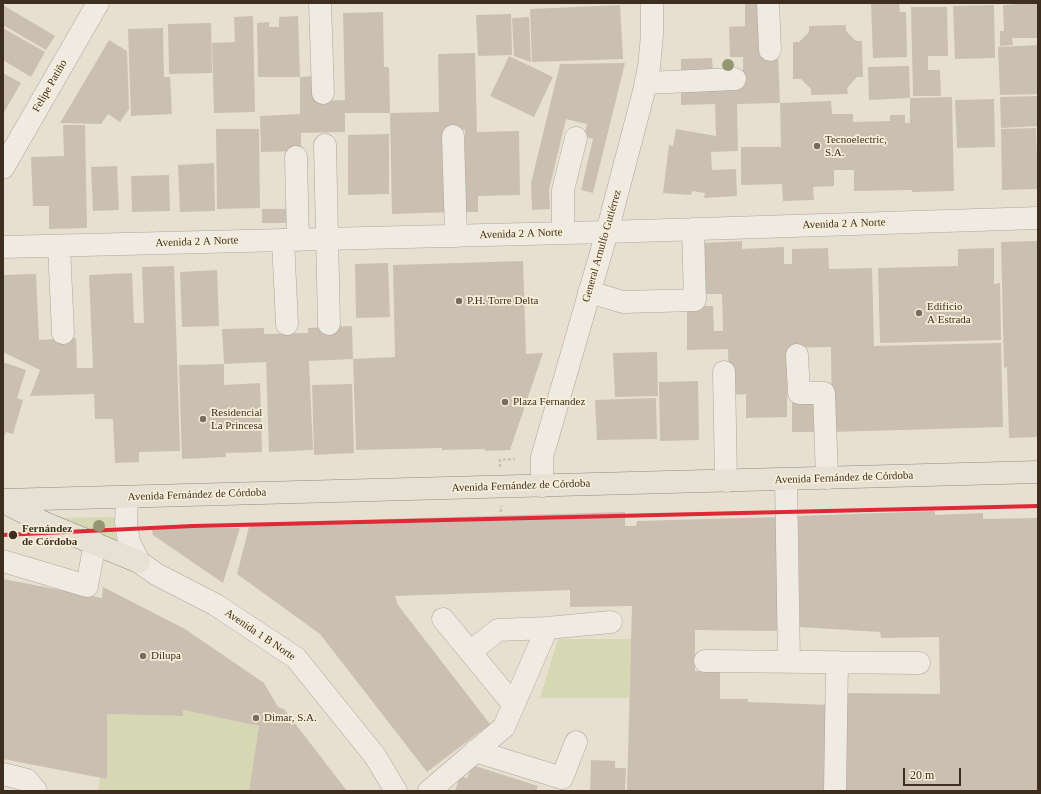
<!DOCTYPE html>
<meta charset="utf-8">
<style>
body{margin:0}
#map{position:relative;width:1041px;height:794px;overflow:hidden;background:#e7e0d1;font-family:"Times New Roman",serif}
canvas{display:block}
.frame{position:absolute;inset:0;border:4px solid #3d2e20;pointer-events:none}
.scale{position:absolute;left:903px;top:768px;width:58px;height:18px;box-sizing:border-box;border:2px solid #3d2e20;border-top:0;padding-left:5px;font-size:12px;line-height:14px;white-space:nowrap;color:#3d2e20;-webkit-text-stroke:3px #f7eed8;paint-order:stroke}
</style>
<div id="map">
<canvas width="1041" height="794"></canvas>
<div class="frame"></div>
<div class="scale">20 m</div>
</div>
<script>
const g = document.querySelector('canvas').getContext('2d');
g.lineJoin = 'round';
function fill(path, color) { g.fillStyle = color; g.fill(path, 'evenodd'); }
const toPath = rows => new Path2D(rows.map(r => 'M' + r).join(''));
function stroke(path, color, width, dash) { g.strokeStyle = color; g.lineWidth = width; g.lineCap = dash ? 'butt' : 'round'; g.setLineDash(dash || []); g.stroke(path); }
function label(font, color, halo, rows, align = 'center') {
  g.font = font + ' "Times New Roman",serif'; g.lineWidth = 3.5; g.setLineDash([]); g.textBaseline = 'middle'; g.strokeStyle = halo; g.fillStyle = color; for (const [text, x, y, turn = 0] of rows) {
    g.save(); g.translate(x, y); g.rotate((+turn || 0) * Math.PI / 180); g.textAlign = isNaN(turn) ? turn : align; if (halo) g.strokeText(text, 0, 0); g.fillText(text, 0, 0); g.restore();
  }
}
const green = toPath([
 [113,517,115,519,114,530,116,539,120,546,59,518],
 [558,639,631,639,629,698,540,698],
 [183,710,259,726,249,791,98,791,100,778,107,779,107,714,182,716]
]);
const building = toPath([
 [745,3,760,3,778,55,780,103,737,104,738,151,711,152,712,170,736,169,737,196,704,198,705,193,692,191,691,195,663,193,669,145,673,146,676,129,716,136,715,104,681,105,681,88,743,85,743,57,730,57,729,27,745,26],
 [871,3,899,3,900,12,906,12,907,57,873,58],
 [1037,3,1038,38,1012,38,1013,45,1000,46,1000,31,1004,31,1003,5],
 [3,5,55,36,46,50,3,25],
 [620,5,623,59,532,62,530,9],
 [994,5,995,58,955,59,953,6],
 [911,7,947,7,948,56,928,56,928,70,940,70,941,96,913,96],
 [383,12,384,67,389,67,390,113,345,113,345,132,301,133,301,151,261,152,260,116,300,114,300,77,315,76,316,101,345,100,343,13],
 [511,14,512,55,478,56,476,15],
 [253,16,255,112,214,113,212,43,235,42,234,17],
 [298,16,300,77,258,77,257,23,269,22,269,27,279,27,279,17],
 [529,17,531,62,514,56,512,18],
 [211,23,212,73,169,74,168,24],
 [846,25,846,31,856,41,862,41,863,77,857,77,847,88,848,94,811,95,811,89,801,79,793,79,793,42,799,42,809,32,809,26],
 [3,28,45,52,31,77,3,60],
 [163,28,164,77,170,77,172,114,131,116,128,29],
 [109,40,127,51,129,109,120,122,108,114,101,124,60,123],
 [1038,45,1038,94,1000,95,998,47],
 [475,53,477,132,519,131,520,195,478,196,478,212,461,212,459,138,465,139,465,130,448,131,450,212,392,214,390,113,439,112,438,54],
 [509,56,553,77,534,117,490,96],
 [712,58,713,73,681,74,681,59],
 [625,63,593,193,581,190,593,139,584,136,587,124,566,119,549,190,550,209,532,210,531,183,560,64],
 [909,66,910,98,869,100,868,67],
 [3,73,21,83,3,114],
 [1038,96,1038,126,1001,128,1000,97],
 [952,97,954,191,912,192,912,190,854,191,854,170,834,170,834,186,813,187,814,200,783,201,782,184,741,185,741,147,781,147,780,103,831,101,832,114,853,114,853,122,890,121,890,115,905,115,905,123,910,123,910,98],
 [994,99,995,147,957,148,955,100],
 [63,125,85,125,87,228,49,229,49,206,33,206,31,157,64,156],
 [1036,128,1038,189,1002,190,1001,129],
 [216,129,259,129,260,208,217,209],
 [389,134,389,194,348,195,348,135],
 [214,163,215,211,180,212,178,165],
 [117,166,119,210,93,211,91,167],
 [169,175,170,211,132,212,131,176],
 [262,209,293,209,293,223,262,223],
 [742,241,742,249,784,247,784,264,792,264,792,249,828,248,829,269,872,268,874,346,1001,343,1003,427,832,432,831,347,787,348,787,417,746,418,746,394,729,395,728,349,687,350,687,306,713,306,714,331,723,331,722,294,705,294,703,243],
 [1038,241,1038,437,1009,438,1007,367,1004,368,1001,242],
 [994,248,994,284,1000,283,1001,340,880,343,878,268,958,266,958,249],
 [523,261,526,354,543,353,510,450,485,451,485,449,442,450,442,448,356,450,353,359,395,357,393,265],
 [388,263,390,317,356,318,355,264],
 [174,266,180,451,139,452,139,462,115,463,113,419,95,419,94,394,30,396,40,370,3,352,3,275,36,274,39,340,76,338,77,368,93,368,89,275,132,273,134,323,144,323,142,267],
 [217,270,219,326,182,327,180,272],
 [352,326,353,359,309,361,313,450,269,452,266,362,224,364,222,329,264,328,264,334,308,333,308,328],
 [657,352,658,396,615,397,613,353],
 [3,362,26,370,17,398,23,400,13,434,6,432,3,441],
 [224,364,224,385,260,383,262,452,226,453,226,457,182,459,179,365],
 [698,381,699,440,660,441,659,382],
 [352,384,354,453,314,455,312,385],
 [656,398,657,439,597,440,595,400],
 [792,403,819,403,819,432,792,432],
 [935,511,935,515,983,513,983,519,1038,518,1038,791,844,791,845,693,940,694,939,637,881,638,880,632,800,627,798,516],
 [625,512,625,526,636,526,637,521,779,517,779,631,695,630,695,671,720,672,720,699,748,699,748,702,830,705,827,791,627,791,632,606,570,607,570,590,395,596,398,605,490,724,427,772,320,634,237,574,250,523],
 [158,527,240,528,223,583,153,535,152,531,155,528],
 [3,579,102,598,103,587,185,629,264,683,278,707,284,709,347,791,249,791,259,726,183,710,183,716,107,714,107,779,3,759],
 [591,760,615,761,615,768,626,768,625,791,590,791],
 [472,765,538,786,536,791,455,791,460,776,467,778]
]);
const path = toPath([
 [500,467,500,460,515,459],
 [501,512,501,506]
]);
const minor = toPath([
 [320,3,323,93],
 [768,3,770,50],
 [646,83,735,79],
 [453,136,456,236],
 [325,145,329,324],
 [296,157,298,240],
 [3,168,98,3],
 [563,233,563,190,576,138],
 [283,240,287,324],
 [59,246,63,333],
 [3,247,607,232,1038,218],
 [589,292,623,302,695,300,693,229],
 [797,355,799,393,824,393,827,478],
 [724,372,726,481],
 [786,479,789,662],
 [542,486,542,457,607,232,644,91,649,67,652,35,652,3],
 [127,497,126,523,129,542,139,562,156,574,216,605,296,658,375,756,396,791],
 [3,561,87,586,95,543],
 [443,619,513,704],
 [470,652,498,630,547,628],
 [705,661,919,663],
 [475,751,562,778,576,742],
 [3,774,27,780,36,791],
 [429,791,504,727,547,628,611,622],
 [835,791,837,662]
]);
const major = toPath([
 [3,500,1038,472],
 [3,502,47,524,139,562]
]);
const metro1 = toPath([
 [3,535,193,526,1038,506]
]);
const trees = [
 [728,65],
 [99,526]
];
const markers = [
 [817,146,4,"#786c5e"],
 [459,301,4,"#786c5e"],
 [919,313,4,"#786c5e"],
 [505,402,4,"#786c5e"],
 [203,419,4,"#786c5e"],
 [13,535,5,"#3d2e20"],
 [143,656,4,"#786c5e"],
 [256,718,4,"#786c5e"]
];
const streetNames = [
 ["Felipe Patiño",50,86,-60],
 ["Avenida 2 A Norte",844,224,-2],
 ["Avenida 2 A Norte",521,234,-2],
 ["Avenida 2 A Norte",197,242,-2],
 ["General Arnulfo Gutiérrez",602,246,-74],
 ["Avenida Fernández de Córdoba",844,478,-2],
 ["Avenida Fernández de Córdoba",521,486,-2],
 ["Avenida Fernández de Córdoba",197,495,-2],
 ["Avenida 1 B Norte",260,635,34]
];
const poiNames = [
 ["Tecnoelectric,",825,140],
 ["S.A.",825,153],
 ["P.H. Torre Delta",467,301],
 ["Edificio",927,307],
 ["A Estrada",927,320],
 ["Plaza Fernandez",513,402],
 ["Residencial",211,413],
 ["La Princesa",211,426],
 ["Dilupa",151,656],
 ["Dimar, S.A.",264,718]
];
const stopNames = [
 ["Fernández",22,529],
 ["de Córdoba",22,542]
];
fill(green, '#d6d7b3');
fill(building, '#cbbfb2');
stroke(minor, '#ada599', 23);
stroke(major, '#928b80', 23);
stroke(path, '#c8c2b9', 2.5, [3, 2]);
stroke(minor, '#efebe3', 22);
stroke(major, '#e6e1d4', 22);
stroke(metro1, '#df2937', 4);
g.fillStyle = '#929673';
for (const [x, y] of trees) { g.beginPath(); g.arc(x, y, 6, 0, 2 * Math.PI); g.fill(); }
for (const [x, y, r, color] of markers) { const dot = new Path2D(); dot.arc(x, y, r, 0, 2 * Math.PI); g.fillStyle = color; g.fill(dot); stroke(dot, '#f7eed8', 1.5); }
label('11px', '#3d2e20', '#f7eed8', streetNames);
label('11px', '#3d2e20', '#f7eed8', poiNames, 'left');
label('bold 11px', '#3d2e20', '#f7eed8', stopNames, 'left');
</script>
